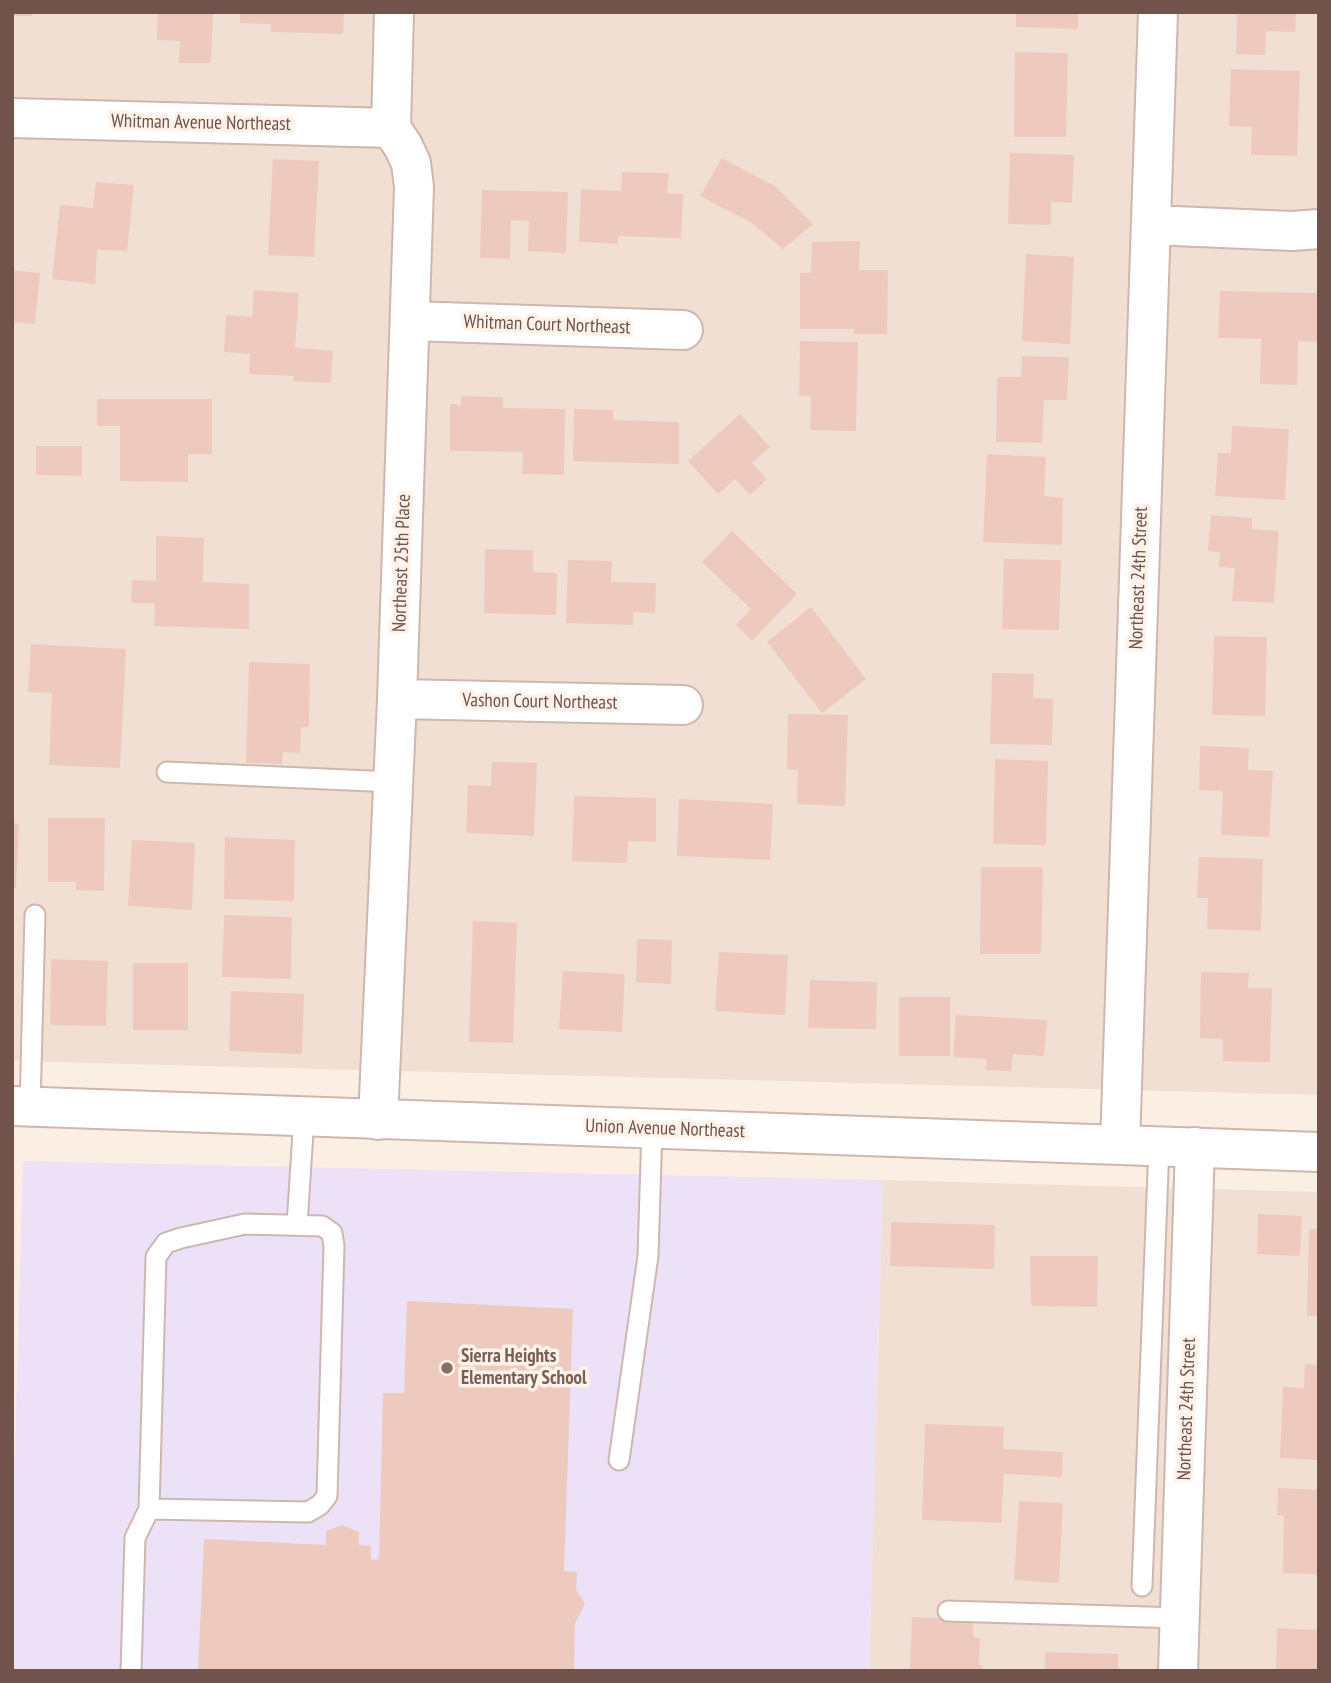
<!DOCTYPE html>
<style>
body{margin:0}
#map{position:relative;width:1331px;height:1683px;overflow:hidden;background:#fbefe4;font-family:"PT Sans Narrow",sans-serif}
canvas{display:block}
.frame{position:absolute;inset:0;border:14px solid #71534c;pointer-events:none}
</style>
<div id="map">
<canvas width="1331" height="1683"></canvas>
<div class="frame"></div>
</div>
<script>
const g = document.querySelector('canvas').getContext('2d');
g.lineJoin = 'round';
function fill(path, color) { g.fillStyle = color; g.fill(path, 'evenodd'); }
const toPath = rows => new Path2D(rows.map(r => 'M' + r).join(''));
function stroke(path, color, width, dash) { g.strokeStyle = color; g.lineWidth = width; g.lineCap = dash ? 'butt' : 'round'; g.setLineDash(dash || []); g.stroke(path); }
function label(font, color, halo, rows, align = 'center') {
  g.font = font + ' "PT Sans Narrow",sans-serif'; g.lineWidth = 7; g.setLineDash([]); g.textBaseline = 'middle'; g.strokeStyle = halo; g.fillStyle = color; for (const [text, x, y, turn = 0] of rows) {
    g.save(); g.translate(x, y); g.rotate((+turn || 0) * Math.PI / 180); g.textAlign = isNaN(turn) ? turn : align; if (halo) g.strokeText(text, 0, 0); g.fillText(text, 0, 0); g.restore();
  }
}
const residential = toPath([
 [12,12,1319,12,1319,1095,12,1061],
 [883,1180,1319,1192,1319,1671,869,1671]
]);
const education = toPath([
 [23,1161,883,1180,869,1671,12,1671,12,1556]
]);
const building = toPath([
 [12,12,32,12,32,16,12,16],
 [158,12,213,12,211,63,179,63,180,41,157,40],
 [240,12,344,12,343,34,271,32,271,24,240,23],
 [1016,12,1078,12,1078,29,1016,27],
 [1237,12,1296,12,1295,32,1266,31,1265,55,1236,54],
 [1015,52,1068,53,1066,137,1014,137],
 [1231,69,1300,71,1297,156,1251,155,1252,127,1229,126],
 [1010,153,1074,155,1072,203,1051,202,1051,225,1008,224],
 [722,158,776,187,813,224,783,249,752,223,700,196],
 [273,159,319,161,314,257,268,255],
 [622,172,669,173,667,193,683,194,681,238,618,236,618,244,579,242,581,189,621,191],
 [96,182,134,185,127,251,97,250,95,284,52,279,60,205,93,208],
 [482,190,568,192,566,253,528,251,529,221,511,220,510,259,480,258],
 [860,241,859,270,888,270,887,334,854,334,854,329,800,329,800,273,811,273,812,242],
 [1026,254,1074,257,1070,344,1022,341],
 [12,270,40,273,35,324,12,322],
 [254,290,299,293,295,348,333,351,331,383,293,381,294,376,249,374,250,354,224,352,226,315,252,317],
 [1220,291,1319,293,1319,342,1298,341,1297,385,1260,384,1261,339,1218,338],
 [800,341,858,342,856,431,810,430,811,396,799,396],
 [1022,356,1069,357,1067,400,1044,400,1042,443,996,442,997,377,1021,377],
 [461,396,503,397,503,408,565,409,564,475,522,474,523,452,450,451,450,404,461,405],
 [97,399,212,399,212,454,188,454,188,482,120,481,120,426,97,426],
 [574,409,613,410,613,420,679,422,679,464,573,461],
 [740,414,770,447,752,463,767,479,750,495,735,479,718,494,688,461],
 [1232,426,1289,429,1285,500,1215,496,1218,453,1231,453],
 [36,446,82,446,82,476,36,475],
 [987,454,1046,457,1044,496,1063,498,1062,545,983,542],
 [1211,515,1252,518,1252,529,1279,531,1274,603,1232,601,1235,568,1219,567,1220,552,1208,551],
 [732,531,797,594,752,641,736,625,751,609,702,562],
 [156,536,204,538,203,582,249,584,249,629,154,626,155,603,131,603,132,580,156,581],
 [485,549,533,550,533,572,557,573,556,615,484,613],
 [1004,559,1061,560,1059,630,1002,629],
 [568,560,612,561,611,582,656,583,655,613,633,612,633,625,566,623],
 [811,607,866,679,822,713,767,642],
 [1214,636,1267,637,1265,716,1212,715],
 [31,644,126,649,120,768,49,765,52,693,28,692],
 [249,662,310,664,309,727,301,727,300,753,283,752,282,764,246,763],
 [992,673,1034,674,1033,698,1053,699,1052,745,990,744],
 [788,714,848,715,845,806,797,804,798,770,787,769],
 [1200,746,1249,748,1248,770,1273,771,1269,837,1221,835,1223,791,1199,790],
 [995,759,1048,761,1046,845,993,844],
 [492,762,537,763,534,836,466,833,468,785,491,786],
 [574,796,656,798,656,842,628,841,627,863,572,861],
 [679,799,773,804,770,860,677,856],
 [48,818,105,818,104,891,76,890,76,882,48,882],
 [12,823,19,824,16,888,12,888],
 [225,837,295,840,294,901,224,899],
 [132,840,195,843,192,910,128,906],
 [1199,857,1263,859,1261,931,1207,929,1208,898,1197,898],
 [981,867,1043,867,1041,954,980,954],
 [224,915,292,917,291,979,222,977],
 [473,921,517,923,513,1043,469,1042],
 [637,939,672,940,671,984,636,982],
 [719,952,788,955,785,1015,715,1011],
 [51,959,108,961,106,1026,50,1025],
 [133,963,188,963,188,1030,133,1030],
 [563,971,625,974,622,1032,559,1029],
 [1201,972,1249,973,1248,988,1272,988,1270,1062,1223,1061,1223,1039,1200,1038],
 [810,980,877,982,876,1029,808,1028],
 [231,991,304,994,302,1054,229,1051],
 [899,997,950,997,950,1056,899,1056],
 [956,1015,1047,1020,1044,1056,1013,1054,1011,1071,986,1070,987,1059,953,1057],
 [1258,1214,1302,1216,1300,1256,1257,1254],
 [891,1222,995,1225,994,1269,890,1266],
 [1309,1229,1319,1229,1319,1316,1307,1316],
 [1030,1256,1098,1256,1097,1307,1031,1306],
 [407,1301,573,1309,564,1571,577,1572,576,1589,585,1604,575,1623,574,1671,198,1671,204,1539,326,1545,326,1531,343,1525,359,1532,359,1545,371,1546,371,1560,379,1559,383,1393,404,1393],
 [1305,1364,1319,1365,1319,1460,1280,1458,1283,1387,1304,1388],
 [925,1424,1004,1427,1003,1449,1063,1452,1062,1477,1004,1474,1001,1523,922,1520],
 [1278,1488,1319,1490,1319,1574,1283,1573,1284,1516,1277,1515],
 [1019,1501,1063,1503,1059,1583,1014,1580],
 [912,1617,973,1620,973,1637,980,1638,979,1665,982,1665,982,1671,910,1671],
 [1277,1628,1319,1630,1319,1671,1276,1671],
 [1045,1652,1118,1654,1118,1671,1045,1671]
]);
const lane = toPath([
 [167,772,393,782],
 [30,1107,35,915],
 [297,1225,304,1117],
 [619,1460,648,1256,652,1128],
 [1142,1586,1159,1145],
 [948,1611,1180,1618],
 [131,1671,135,1538,149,1509,156,1257,166,1243,181,1238,245,1224,322,1226,332,1233,334,1246,327,1496,320,1505,308,1512,149,1509]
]);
const street = toPath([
 [12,118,391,128],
 [1151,225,1292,231,1319,229],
 [411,321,683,330],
 [397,699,683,705],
 [378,1120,397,699,414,187,411,163,403,146,391,128,394,12],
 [1120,1144,1158,12],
 [1178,1671,1195,1147]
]);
const secondary = toPath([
 [12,1106,1319,1152]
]);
const markers = [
 [447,1368,7,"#8d6e63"]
];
const streetNames = [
 ["Whitman Avenue Northeast",201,123,1],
 ["Whitman Court Northeast",547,325,2],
 ["Northeast 25th Place",402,563,-88],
 ["Northeast 24th Street",1139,578,-88],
 ["Vashon Court Northeast",540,702,1],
 ["Union Avenue Northeast",665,1129,2],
 ["Northeast 24th Street",1187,1409,-88]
];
const educationNames = [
 ["Sierra Heights",461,1357],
 ["Elementary School",461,1379]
];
fill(residential, '#f2dfd3');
fill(education, '#ece1f7');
fill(building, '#eecabe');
stroke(lane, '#cdb7af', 23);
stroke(street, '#cdb7af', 42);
stroke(secondary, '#d0b6ac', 42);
stroke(lane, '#fff', 19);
stroke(street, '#fff', 38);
stroke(secondary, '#fff', 38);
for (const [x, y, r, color] of markers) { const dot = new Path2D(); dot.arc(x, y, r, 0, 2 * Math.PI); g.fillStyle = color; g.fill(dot); stroke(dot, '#fef3ea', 2.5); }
label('19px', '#71534c', '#fef3ea', streetNames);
label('bold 19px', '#785e54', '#fef3ea', educationNames, 'left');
</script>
